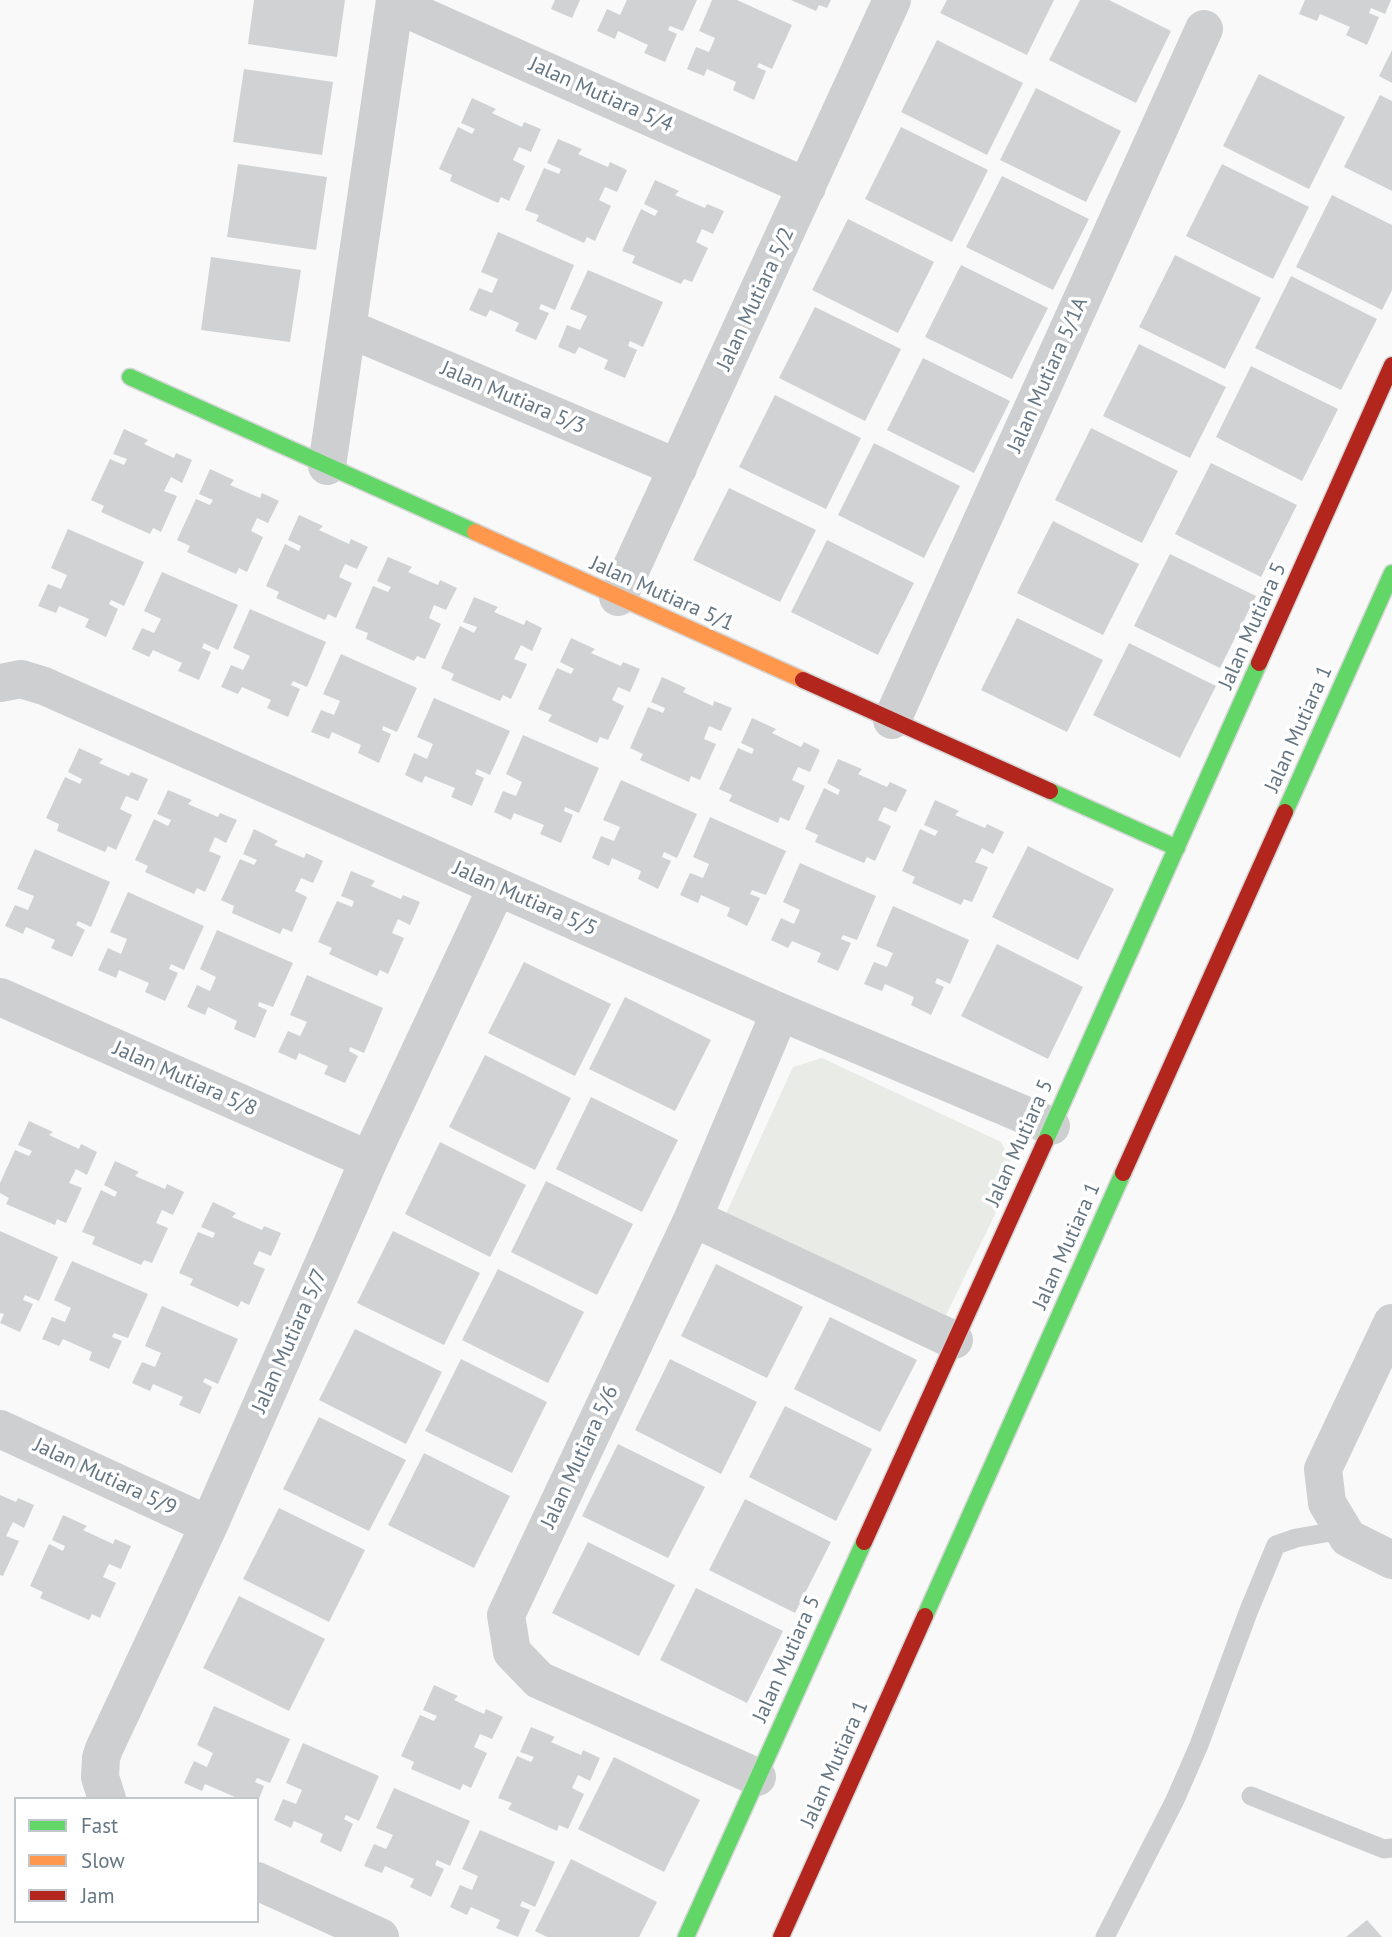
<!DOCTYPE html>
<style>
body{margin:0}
#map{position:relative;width:1392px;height:1937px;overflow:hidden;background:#f9f9f9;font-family:"PT Sans",sans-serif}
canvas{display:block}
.legend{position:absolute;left:14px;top:1797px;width:245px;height:126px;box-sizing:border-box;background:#fff;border:2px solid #c1c8cd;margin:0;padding:9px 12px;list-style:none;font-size:21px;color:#657683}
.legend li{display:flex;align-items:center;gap:14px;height:35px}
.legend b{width:35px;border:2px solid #c1c8cd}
</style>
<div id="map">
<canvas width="1392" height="1937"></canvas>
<ul class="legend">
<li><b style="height:9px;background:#63d668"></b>Fast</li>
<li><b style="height:9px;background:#ff974d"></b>Slow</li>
<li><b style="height:9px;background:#b3261e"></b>Jam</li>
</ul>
</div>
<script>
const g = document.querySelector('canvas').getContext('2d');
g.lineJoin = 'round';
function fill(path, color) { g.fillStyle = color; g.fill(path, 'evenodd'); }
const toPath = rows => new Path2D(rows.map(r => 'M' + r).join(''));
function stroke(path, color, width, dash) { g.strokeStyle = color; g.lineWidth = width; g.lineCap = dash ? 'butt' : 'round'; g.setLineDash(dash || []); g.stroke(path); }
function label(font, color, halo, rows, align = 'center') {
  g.font = font + ' "PT Sans",sans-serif'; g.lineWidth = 7; g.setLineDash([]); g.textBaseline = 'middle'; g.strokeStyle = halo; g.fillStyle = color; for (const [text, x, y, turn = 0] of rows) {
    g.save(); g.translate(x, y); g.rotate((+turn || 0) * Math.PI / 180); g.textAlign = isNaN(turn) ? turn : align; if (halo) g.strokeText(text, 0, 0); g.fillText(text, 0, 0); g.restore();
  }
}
const green = toPath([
 [822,1058,1001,1142,1016,1171,946,1315,725,1216,793,1067]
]);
const building = toPath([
 [254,0,345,0,337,57,248,44],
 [555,0,580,0,572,18,551,9],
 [627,0,697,0,683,31,670,26,668,30,677,34,665,62,644,53,648,45,618,31,615,39,597,31,607,9,620,15],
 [712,0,737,0,792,25,772,69,759,63,757,67,766,71,754,100,733,90,736,82,707,69,704,76,687,69,696,47,709,52,715,38,699,31],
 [791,0,831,0,827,8,819,5,816,11],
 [947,0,1054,0,1027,55,940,13],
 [1080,0,1109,0,1171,31,1136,103,1049,60],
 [1305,0,1391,0,1385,14,1371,8,1369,13,1379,17,1367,45,1346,35,1350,27,1320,14,1317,21,1299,14],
 [937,40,1023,83,987,155,901,112],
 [1392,50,1392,83,1379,76],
 [244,69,333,82,322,155,233,142],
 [1259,74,1345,117,1309,189,1223,146],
 [1036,88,1121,131,1086,202,1000,160],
 [1380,95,1392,101,1392,191,1344,167],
 [472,98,496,109,492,113,522,127,524,122,541,129,531,152,519,147,513,160,525,166,509,201,501,197,498,203,450,181,452,175,439,169,458,127,472,134,475,129,461,123],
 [901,127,988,170,952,242,865,199],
 [558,139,582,149,578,154,608,167,610,162,627,170,617,192,605,187,599,200,611,206,595,241,587,237,584,243,536,221,539,215,525,210,544,168,559,174,561,169,547,163],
 [238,164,327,177,316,250,227,237],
 [1222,164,1309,207,1273,279,1186,236],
 [1002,176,1089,219,1053,290,966,247],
 [655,180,679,191,675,195,705,208,707,204,724,211,713,234,702,229,696,242,708,248,692,282,684,279,681,284,632,263,635,256,622,251,641,209,655,216,658,211,644,204],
 [1332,195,1392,225,1392,290,1382,310,1296,267],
 [848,219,934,262,898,333,812,290],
 [498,232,574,265,555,310,541,304,539,309,549,313,536,340,515,331,519,323,490,310,486,317,469,310,479,288,492,293,498,279,481,272],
 [1175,255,1261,298,1225,369,1139,327],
 [211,257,301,270,290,342,201,330],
 [961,265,1048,308,1012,379,925,337],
 [588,270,663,302,643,347,630,341,628,346,637,350,625,378,604,369,608,360,579,347,575,354,558,347,567,325,580,330,587,316,570,309],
 [1291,276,1377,319,1341,390,1255,348],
 [815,307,901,349,865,421,779,378],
 [1139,344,1226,387,1190,458,1103,416],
 [923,358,1010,401,974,473,887,430],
 [1251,366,1338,409,1302,481,1216,437],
 [775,395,861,438,826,509,739,467],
 [1091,428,1178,471,1142,543,1055,500],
 [124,429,148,440,144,444,174,458,176,453,192,460,182,483,171,477,164,491,177,496,161,532,153,528,150,534,101,512,104,506,91,500,110,459,124,465,127,459,113,454],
 [874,443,960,486,924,558,838,515],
 [1211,463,1297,505,1261,577,1175,534],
 [210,469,234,480,230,485,260,498,262,493,279,501,268,523,257,518,251,531,263,537,247,572,239,568,236,574,187,552,190,546,177,540,196,499,210,505,213,500,199,494],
 [729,488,816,530,780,602,693,560],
 [299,515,323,526,319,530,349,544,351,539,368,547,357,569,345,564,339,577,352,583,336,618,328,614,325,620,276,598,279,592,266,586,285,544,299,551,301,546,288,540],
 [1053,521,1139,564,1103,635,1017,593],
 [68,529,144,562,124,606,111,600,109,604,118,609,106,637,85,627,89,619,59,606,56,613,38,606,48,584,61,589,67,575,51,568],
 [827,540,914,583,878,655,791,612],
 [1170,554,1256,596,1220,668,1134,626],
 [388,557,412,567,408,572,438,585,440,580,457,588,446,610,434,605,429,618,441,624,425,659,417,656,414,661,366,639,368,633,355,628,373,586,388,592,391,587,377,581],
 [162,572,238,605,218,650,204,643,202,648,211,652,199,680,178,671,182,663,153,650,149,657,132,649,142,628,154,633,161,619,144,611],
 [474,597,498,607,494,612,524,625,526,620,542,628,532,651,521,645,514,659,527,664,511,699,503,695,500,701,451,680,454,674,441,668,460,626,474,633,477,627,463,622],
 [250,609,326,642,307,687,293,681,291,685,300,689,288,717,267,708,271,700,242,687,238,694,221,687,231,665,243,670,250,656,233,648],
 [1017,618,1103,660,1067,732,981,690],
 [571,638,595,649,591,653,621,666,623,662,640,669,630,692,618,687,612,700,624,706,608,740,600,737,597,743,548,721,552,715,538,709,557,668,571,674,574,669,560,662],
 [1129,643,1216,686,1180,758,1093,715],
 [341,654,417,688,397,732,383,726,382,730,391,734,379,763,358,753,361,745,332,732,329,739,311,732,321,710,334,715,340,701,323,694],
 [662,677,686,688,683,692,713,706,714,701,732,708,721,731,709,726,704,739,716,744,700,780,691,776,689,782,640,760,643,754,630,748,648,707,663,713,665,708,651,702],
 [434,698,510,731,490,775,477,769,475,774,484,778,472,806,451,797,455,788,425,776,422,783,405,775,414,753,427,759,433,744,417,737],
 [752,718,776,729,772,733,801,747,804,742,820,750,810,772,798,767,792,780,805,786,789,821,780,817,778,823,729,801,732,795,719,789,738,748,752,754,754,749,741,743],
 [523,735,599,768,579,813,565,807,564,811,573,815,561,843,540,834,544,825,514,813,511,820,494,812,503,791,516,796,522,782,506,774],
 [79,748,103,759,99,763,129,776,131,772,148,779,138,801,126,796,120,809,132,815,116,850,108,846,105,852,57,831,59,824,46,818,65,777,80,784,82,779,68,772],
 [838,759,862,769,858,774,887,787,890,782,907,790,896,812,884,807,878,820,891,826,875,861,867,857,864,863,815,842,818,835,805,829,824,788,838,795,840,790,827,783],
 [621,780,697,814,677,858,664,852,662,857,671,861,658,889,638,879,641,871,612,858,609,866,592,858,601,836,614,841,620,827,603,820],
 [168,790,192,800,188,804,218,817,220,813,237,820,226,843,215,837,209,851,221,856,205,892,197,888,194,894,145,872,148,866,135,860,154,819,168,826,171,820,157,814],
 [935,800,959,811,955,815,985,828,987,824,1004,832,993,854,982,848,975,862,988,867,972,902,964,899,961,905,912,883,915,877,902,871,920,829,935,836,938,831,924,825],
 [710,817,786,851,766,895,752,890,750,894,760,898,747,926,727,916,730,908,701,895,698,903,680,895,690,873,703,878,709,864,693,857],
 [254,829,278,841,274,845,304,858,306,853,323,861,313,883,301,878,295,891,307,897,292,932,283,928,280,934,232,913,234,906,221,900,240,859,254,865,257,860,243,854],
 [1028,846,1114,889,1078,960,992,917],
 [35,849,110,882,91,927,78,921,76,925,85,930,72,957,51,948,55,940,26,927,23,934,5,926,15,905,28,910,34,896,17,889],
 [800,863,876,896,857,940,843,935,841,939,851,943,838,971,817,962,821,953,792,941,788,948,771,940,781,918,794,924,800,910,783,902],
 [351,871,375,881,371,886,401,899,403,895,420,902,410,925,398,919,392,933,404,938,388,974,380,970,377,976,329,954,332,948,318,942,337,901,352,907,354,901,341,896],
 [128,892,204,926,184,970,171,964,169,969,178,973,165,1001,145,992,149,983,119,970,116,978,98,970,108,948,121,954,127,939,110,932],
 [893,906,969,940,950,984,937,978,935,983,944,987,931,1015,911,1005,914,997,885,984,882,991,864,984,874,962,887,967,893,953,876,946],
 [217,930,293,963,273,1007,259,1002,258,1006,267,1010,255,1038,234,1029,237,1021,208,1007,205,1015,187,1007,197,985,210,991,216,977,200,969],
 [997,944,1083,987,1048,1059,961,1016],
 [524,962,611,1004,575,1076,488,1033],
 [307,975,383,1008,364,1053,350,1047,349,1051,358,1056,345,1083,324,1074,328,1066,299,1053,296,1060,278,1052,288,1031,300,1036,307,1022,290,1015],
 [625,997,711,1040,675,1111,589,1069],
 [485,1055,571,1098,535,1170,449,1127],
 [591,1097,678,1140,642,1212,556,1169],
 [29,1121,53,1132,49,1135,79,1149,81,1144,97,1152,87,1175,76,1169,69,1183,82,1188,66,1223,57,1219,55,1225,6,1204,9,1198,0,1193,0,1183,15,1150,29,1156,32,1151,18,1145],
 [440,1142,526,1185,490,1257,405,1214],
 [115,1161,139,1172,135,1176,165,1189,167,1184,184,1192,173,1215,162,1210,156,1223,168,1228,152,1263,144,1260,141,1265,92,1244,95,1237,82,1232,101,1190,115,1197,117,1192,104,1185],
 [546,1181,633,1224,597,1295,511,1252],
 [213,1202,236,1213,232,1217,262,1230,264,1226,281,1233,271,1256,259,1251,253,1264,265,1269,249,1305,241,1301,238,1307,190,1285,193,1279,179,1273,198,1232,213,1238,215,1233,201,1227],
 [0,1231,58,1257,39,1301,25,1295,23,1300,33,1304,20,1332,0,1323,4,1314,0,1313],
 [393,1231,480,1273,444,1345,357,1303],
 [72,1261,148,1294,128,1338,114,1333,112,1337,122,1341,109,1369,89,1360,92,1352,63,1339,59,1346,42,1339,52,1317,65,1322,71,1308,54,1300],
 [716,1264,803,1307,767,1378,681,1336],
 [498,1269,584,1312,548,1383,462,1340],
 [162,1306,238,1339,218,1384,205,1378,203,1382,212,1387,200,1414,179,1405,183,1397,153,1384,150,1391,132,1383,142,1362,155,1367,161,1353,145,1346],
 [830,1317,917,1360,880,1432,794,1389],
 [355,1329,442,1372,406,1444,319,1400],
 [461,1359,547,1402,512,1473,425,1431],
 [670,1359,757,1402,721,1474,635,1430],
 [785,1406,872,1449,836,1521,749,1477],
 [319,1417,406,1460,369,1531,283,1489],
 [618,1444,705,1487,668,1558,582,1516],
 [424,1453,510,1496,474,1568,388,1525],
 [0,1495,16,1502,18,1498,34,1505,24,1528,13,1522,6,1536,19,1541,3,1576,0,1575],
 [745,1499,831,1542,795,1613,709,1570],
 [279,1508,365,1550,329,1622,243,1579],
 [63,1515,87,1526,83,1530,113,1544,115,1539,131,1546,121,1569,109,1564,103,1577,116,1583,100,1618,92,1614,89,1620,40,1598,43,1592,30,1586,49,1544,63,1551,65,1546,52,1540],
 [588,1542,675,1585,639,1656,552,1613],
 [696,1588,783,1631,747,1703,660,1660],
 [239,1596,325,1639,289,1711,203,1668],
 [434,1685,458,1696,454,1700,484,1714,486,1709,503,1717,492,1739,480,1734,474,1747,487,1753,471,1788,463,1784,460,1790,411,1769,414,1762,401,1756,420,1715,434,1721,437,1716,423,1710],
 [214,1706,290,1739,270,1783,257,1778,255,1782,264,1786,259,1799,234,1799,235,1797,205,1784,202,1791,184,1783,194,1761,207,1767,213,1753,197,1745],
 [531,1727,555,1737,551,1742,581,1755,583,1750,600,1758,590,1781,578,1775,572,1788,584,1794,568,1829,559,1825,557,1831,508,1809,512,1803,498,1798,517,1756,531,1762,534,1757,520,1752],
 [303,1743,379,1776,359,1821,346,1815,344,1819,353,1824,341,1852,320,1842,323,1834,294,1821,291,1828,274,1820,283,1799,296,1804,302,1790,286,1783],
 [614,1757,700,1800,664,1872,578,1829],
 [394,1788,470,1821,450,1866,437,1860,435,1865,444,1869,431,1897,410,1887,414,1879,385,1866,382,1873,364,1866,374,1844,386,1849,393,1835,376,1828],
 [480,1830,555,1862,535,1907,522,1901,520,1906,530,1910,518,1937,496,1928,500,1920,471,1907,467,1915,450,1907,460,1885,472,1890,478,1876,462,1869],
 [571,1859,657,1902,639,1937,547,1937,535,1931],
 [1367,1920,1382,1937,1346,1937]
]);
const lane = toPath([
 [1251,1796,1384,1849,1392,1848],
 [1105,1937,1175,1800,1199,1745,1249,1610,1276,1545,1296,1538,1343,1530]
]);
const street = toPath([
 [395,4,807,187],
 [347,328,678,468],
 [327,466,395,0],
 [618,597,892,0],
 [0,683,21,679,44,686,780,1012,1051,1126],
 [892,720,1204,29],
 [0,997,369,1160],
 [693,1218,954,1340],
 [1392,1323,1323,1469,1327,1503,1348,1538,1392,1560],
 [0,1429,209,1525],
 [757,1777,539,1680,512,1652,506,1615,693,1218,780,1012],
 [107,1799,100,1777,101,1758,104,1749,209,1525,369,1160,497,887],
 [257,1881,380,1937]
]);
const fast = toPath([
 [130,377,475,532],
 [1050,791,1177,848],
 [1285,812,1392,573],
 [1045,1142,1259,663],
 [925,1616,1123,1173],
 [686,1937,864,1542]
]);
const slow = toPath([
 [475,532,803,680]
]);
const jam = toPath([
 [1259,663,1392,365],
 [803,680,1050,791],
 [1123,1173,1285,812],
 [864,1542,1045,1142],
 [781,1937,925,1616]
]);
const streetNames = [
 ["Jalan Mutiara 5/4",601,95,24],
 ["Jalan Mutiara 5/2",756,299,-65],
 ["Jalan Mutiara 5/1A",1048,375,-66],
 ["Jalan Mutiara 5/3",513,398,23],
 ["Jalan Mutiara 5/1",662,594,24],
 ["Jalan Mutiara 5",1253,626,-66],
 ["Jalan Mutiara 1",1299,729,-66],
 ["Jalan Mutiara 5/5",525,899,24],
 ["Jalan Mutiara 5/8",185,1079,24],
 ["Jalan Mutiara 5",1020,1143,-66],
 ["Jalan Mutiara 1",1067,1246,-66],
 ["Jalan Mutiara 5/7",290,1341,-66],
 ["Jalan Mutiara 5/6",580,1457,-65],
 ["Jalan Mutiara 5/9",105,1477,25],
 ["Jalan Mutiara 5",787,1659,-66],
 ["Jalan Mutiara 1",835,1764,-66]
];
fill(green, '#e8ebe6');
fill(building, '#d0d2d3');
stroke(fast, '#d5d6d7', 19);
stroke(slow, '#d5d6d7', 19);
stroke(jam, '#d5d6d7', 19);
stroke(lane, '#cecfd0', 19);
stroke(street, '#cecfd0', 38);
stroke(fast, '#63d668', 16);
stroke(slow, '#ff974d', 16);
stroke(jam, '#b3261e', 16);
label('21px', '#657683', '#fff', streetNames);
</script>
